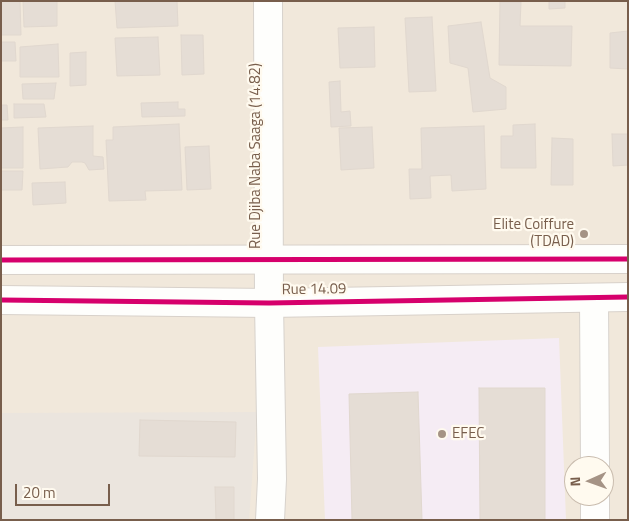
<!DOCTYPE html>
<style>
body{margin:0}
#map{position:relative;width:629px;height:521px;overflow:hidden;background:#f8f5ee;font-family:"Titillium Web",sans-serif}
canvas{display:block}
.frame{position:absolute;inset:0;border:2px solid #785e4c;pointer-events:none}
.north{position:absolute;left:564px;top:456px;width:50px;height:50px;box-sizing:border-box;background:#fffaef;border:1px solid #c9bcae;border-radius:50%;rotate:268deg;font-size:14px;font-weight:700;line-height:20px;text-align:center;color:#785e4c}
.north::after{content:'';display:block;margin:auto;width:18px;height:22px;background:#a59385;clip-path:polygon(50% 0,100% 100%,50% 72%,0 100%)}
.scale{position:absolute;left:15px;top:484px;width:95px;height:22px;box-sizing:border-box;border:2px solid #785e4c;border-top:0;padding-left:6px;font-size:15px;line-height:18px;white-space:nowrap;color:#785e4c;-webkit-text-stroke:4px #fffaef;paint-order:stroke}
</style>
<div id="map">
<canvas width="629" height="521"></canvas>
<div class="frame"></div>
<div class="north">N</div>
<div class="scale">20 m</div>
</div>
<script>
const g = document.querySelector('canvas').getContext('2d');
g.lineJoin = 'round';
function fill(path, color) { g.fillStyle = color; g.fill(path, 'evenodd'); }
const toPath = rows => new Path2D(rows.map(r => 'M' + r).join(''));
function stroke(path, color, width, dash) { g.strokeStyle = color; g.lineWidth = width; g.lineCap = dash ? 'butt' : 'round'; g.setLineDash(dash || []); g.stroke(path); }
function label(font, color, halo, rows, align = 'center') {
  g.font = font + ' "Titillium Web",sans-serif'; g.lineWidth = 4.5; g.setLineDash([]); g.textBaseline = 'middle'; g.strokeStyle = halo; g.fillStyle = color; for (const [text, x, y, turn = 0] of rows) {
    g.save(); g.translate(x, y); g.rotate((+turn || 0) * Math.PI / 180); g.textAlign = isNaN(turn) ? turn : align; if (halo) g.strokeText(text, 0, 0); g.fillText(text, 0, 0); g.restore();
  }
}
const residential = toPath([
 [1,1,628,1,628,520,1,520],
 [574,466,604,466,604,496,574,496]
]);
const industrial = toPath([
 [257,412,249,520,1,520,1,413]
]);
const education = toPath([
 [559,338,566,520,325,520,318,347]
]);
const building = toPath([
 [1,1,20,1,21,35,1,35,1,1],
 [23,1,57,1,57,26,24,27,23,1],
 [115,1,177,1,178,26,117,28,115,1],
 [549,1,565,1,565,8,549,9,549,1],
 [500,2,521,2,520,26,572,26,571,66,499,65,500,2],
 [432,17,436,91,409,92,405,18,432,17],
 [481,22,490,78,506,87,506,109,473,112,468,68,450,63,448,26,481,22],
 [374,27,375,67,340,68,338,28,374,27],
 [628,31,628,69,610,68,610,33,628,31],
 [181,35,203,35,204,74,182,75,181,35],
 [158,37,160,75,117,76,115,38,158,37],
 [1,42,15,42,16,61,1,61,1,42],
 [58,44,59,77,20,77,20,47,58,44],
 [86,52,86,85,70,86,70,53,86,52],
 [340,81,341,112,350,111,351,126,331,127,329,82,340,81],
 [56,83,54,99,23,99,22,84,56,83],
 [178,102,178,109,185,109,185,116,142,117,141,103,178,102],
 [14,104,44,104,46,117,14,118,14,104],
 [1,105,7,105,8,120,1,120,1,105],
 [179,124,182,190,145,191,146,200,109,201,106,140,113,140,113,127,179,124],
 [535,124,536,168,501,168,501,136,513,136,513,125,535,124],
 [93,126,93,156,103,157,104,169,89,170,85,163,82,162,72,162,68,167,40,169,38,128,93,126],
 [484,126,486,189,452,191,451,175,430,176,431,198,410,199,409,169,422,169,421,128,484,126],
 [23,127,23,168,1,168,1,128,23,127],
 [372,127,374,168,341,170,339,128,372,127],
 [612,134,628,134,628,165,613,166,612,134],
 [552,138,573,139,573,185,551,185,552,138],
 [209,146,211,189,187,190,185,147,209,146],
 [1,171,23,171,22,190,1,190,1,171],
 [65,182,66,203,33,205,32,183,65,182],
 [479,388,545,388,545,520,480,520,479,388],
 [418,392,422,520,352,520,349,394,418,392],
 [140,420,236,422,235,457,139,456,140,420],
 [215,487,234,487,234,520,216,520,215,487]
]);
const street = toPath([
 [268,1,269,303,272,479,270,520],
 [594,298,595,466],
 [595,496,595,520]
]);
const secondary = toPath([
 [1,260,628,259],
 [1,300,269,303,628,297]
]);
const cycleway = toPath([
 [1,260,628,259],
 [1,300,269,303,628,297]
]);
const markers = [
 [584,234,5,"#a59385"],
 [442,434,5,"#a59385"]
];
const streetNames = [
 ["Rue Djiba Naba Saaga (14.82)",256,156,-90],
 ["Rue 14.09",314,290,-1]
];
const poiNames = [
 ["Elite Coiffure",574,225],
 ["(TDAD)",574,242],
 ["EFEC",452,434,"left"]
];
fill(residential, '#f1e8db');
fill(industrial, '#ebe5de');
fill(education, '#f5ecf4');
fill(building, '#e5ddd5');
stroke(building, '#e1d8cf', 1);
stroke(street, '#d7d2cc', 30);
stroke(secondary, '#d8d1ca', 30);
stroke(street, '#fefefc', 28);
stroke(secondary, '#fefefc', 28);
stroke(cycleway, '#d6006c', 5);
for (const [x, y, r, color] of markers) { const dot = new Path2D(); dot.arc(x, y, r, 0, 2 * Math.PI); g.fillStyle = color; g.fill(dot); stroke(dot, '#fffaef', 2); }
label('15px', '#785e4c', '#fffaef', streetNames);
label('15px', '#785e4c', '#fffaef', poiNames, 'right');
</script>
